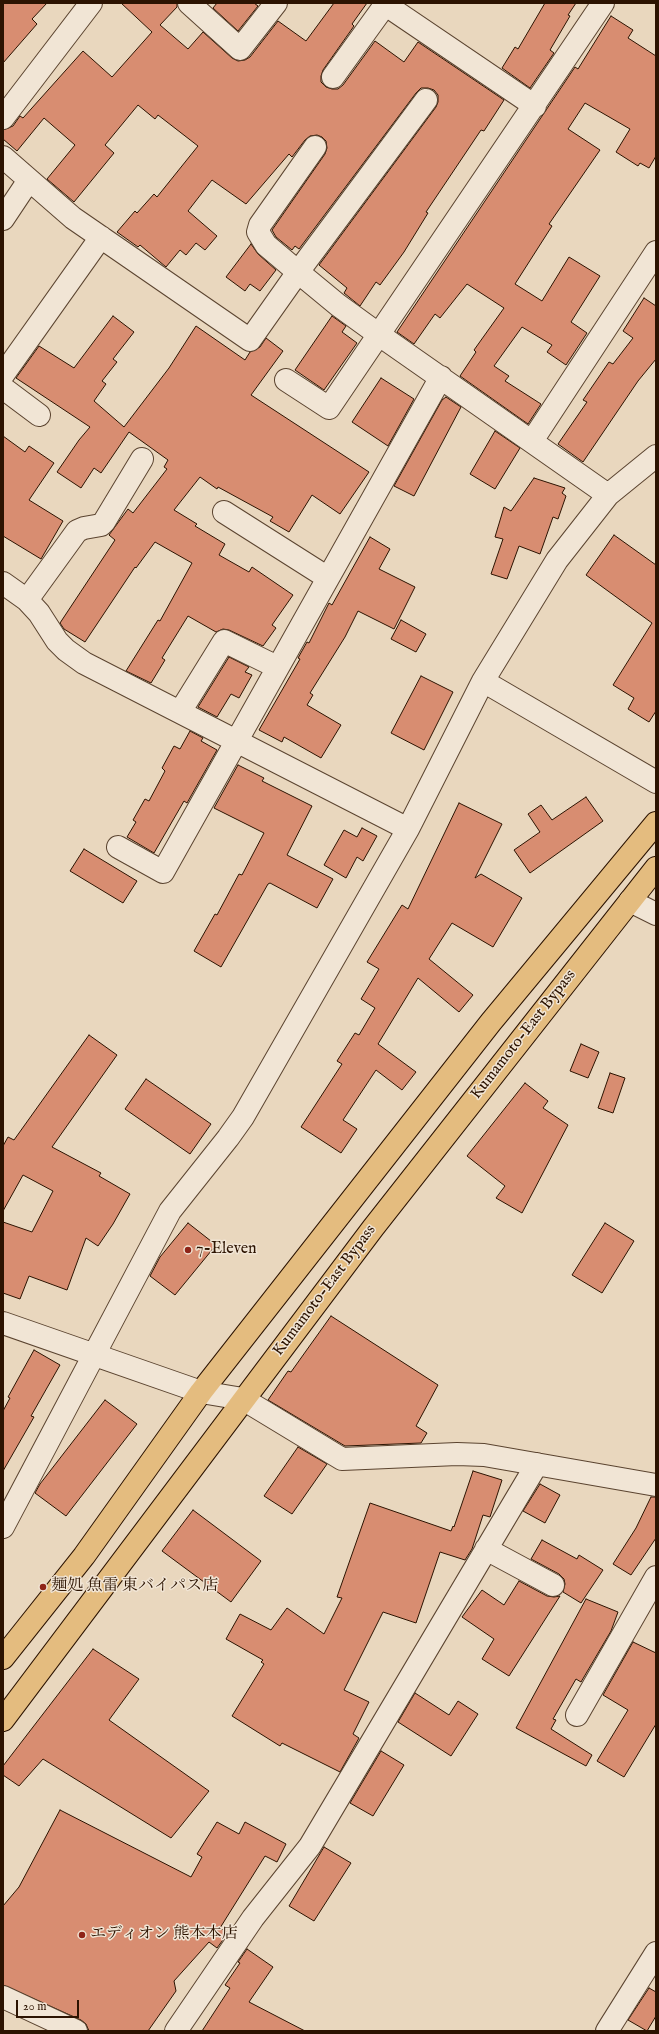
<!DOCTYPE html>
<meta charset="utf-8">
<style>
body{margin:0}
#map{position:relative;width:659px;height:2034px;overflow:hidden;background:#e9d7be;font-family:"IM FELL English",serif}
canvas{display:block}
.frame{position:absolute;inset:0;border:4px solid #2c1301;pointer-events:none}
.scale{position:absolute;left:16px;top:2000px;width:63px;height:18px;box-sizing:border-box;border:2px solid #2c1301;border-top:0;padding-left:5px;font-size:12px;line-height:14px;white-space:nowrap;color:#2c1301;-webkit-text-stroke:3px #f1e5d5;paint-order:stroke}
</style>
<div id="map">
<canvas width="659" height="2034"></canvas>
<div class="frame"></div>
<div class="scale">20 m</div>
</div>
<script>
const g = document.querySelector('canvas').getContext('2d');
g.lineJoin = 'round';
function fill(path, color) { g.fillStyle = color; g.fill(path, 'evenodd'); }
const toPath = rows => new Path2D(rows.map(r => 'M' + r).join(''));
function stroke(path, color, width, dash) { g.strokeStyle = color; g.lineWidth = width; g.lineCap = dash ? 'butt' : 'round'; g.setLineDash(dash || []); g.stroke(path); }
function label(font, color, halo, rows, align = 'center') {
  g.font = font + ' "IM FELL English","Noto Serif JP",serif'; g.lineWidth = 3; g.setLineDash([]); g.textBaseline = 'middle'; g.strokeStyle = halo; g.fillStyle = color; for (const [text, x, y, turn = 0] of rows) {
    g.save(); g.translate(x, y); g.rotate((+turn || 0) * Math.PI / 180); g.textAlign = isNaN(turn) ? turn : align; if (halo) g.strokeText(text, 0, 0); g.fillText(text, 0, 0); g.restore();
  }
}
const building = toPath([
 [3,3,47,3,32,19,37,24,3,63,3,3],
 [121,3,177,3,177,7,160,25,188,49,203,32,232,58,238,61,245,60,250,57,278,21,306,41,334,3,367,3,352,24,354,26,323,70,321,76,321,82,326,87,332,89,338,89,343,85,375,41,404,62,418,42,504,100,484,131,481,130,426,212,428,213,404,252,380,285,376,282,360,306,344,293,347,288,319,265,436,107,438,102,438,95,434,90,428,88,421,88,416,93,299,249,295,246,292,250,276,237,272,230,325,154,327,148,326,141,322,137,317,135,310,136,305,140,292,157,289,154,246,204,212,180,188,211,217,236,205,250,196,243,186,255,180,250,166,267,140,245,138,247,117,232,135,211,137,213,154,194,157,197,198,146,158,115,155,119,138,105,105,145,114,153,74,202,47,179,75,145,44,118,17,151,3,139,3,130,13,126,20,116,23,118,83,51,112,77,152,32,121,3],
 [217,3,254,3,258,6,238,31,213,8,217,3],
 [545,3,576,3,568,15,570,16,550,50,554,53,530,88,502,68,515,47,518,49,545,3],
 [611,16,633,30,628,38,656,56,656,156,649,168,640,163,638,166,616,152,630,129,585,103,568,129,600,150,549,224,552,226,515,284,542,301,569,257,600,276,571,322,587,333,566,365,547,352,552,345,522,327,494,366,509,376,505,381,541,404,528,424,460,376,476,352,474,350,504,308,467,284,440,318,435,314,414,344,397,332,575,67,578,69,611,16],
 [251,244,258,254,276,270,260,291,250,284,245,291,226,277,251,244],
 [644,298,656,306,656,359,638,381,583,462,558,444,587,402,583,400,609,362,613,364,633,338,623,331,644,298],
 [113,316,134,332,113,359,117,362,102,381,106,384,94,401,124,427,169,368,196,326,245,360,250,352,260,347,266,338,283,351,251,395,369,472,340,514,312,495,289,532,270,521,273,517,218,487,217,489,200,477,174,510,197,524,195,526,225,544,219,555,249,572,252,567,293,595,272,625,276,628,263,646,229,630,223,629,216,632,188,616,162,658,165,660,151,683,126,671,158,620,160,621,192,563,155,542,136,568,135,567,85,642,64,629,60,623,115,540,109,535,128,509,133,513,167,469,164,467,168,460,129,432,101,473,94,468,81,488,57,472,79,440,90,427,16,378,39,346,74,368,113,316],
 [332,316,346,326,342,332,357,343,324,390,295,370,332,316],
 [381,378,414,399,388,446,352,422,381,378],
 [446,397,461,407,414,496,394,486,442,400,446,397],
 [495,431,520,448,495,489,470,474,495,431],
 [3,436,25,452,29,446,54,463,29,500,63,521,41,559,3,536,3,436],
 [534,478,565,488,562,493,566,496,558,519,553,517,540,554,519,546,507,579,491,574,503,539,495,537,504,507,511,511,534,478],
 [614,535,656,565,656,711,649,722,628,709,634,698,613,685,652,623,586,575,614,535],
 [370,537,390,549,379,569,415,587,394,629,358,611,345,637,310,693,313,695,307,705,341,725,321,758,284,737,282,742,259,730,300,659,298,658,307,642,309,643,329,603,332,605,370,537],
 [401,620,426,634,416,652,391,639,401,620],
 [229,657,249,667,245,672,252,675,239,698,231,694,217,717,198,707,229,657],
 [421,676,453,692,424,750,391,733,421,676],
 [190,731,203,738,201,741,217,750,187,803,184,801,154,853,127,837,136,822,133,820,145,799,149,801,165,771,162,768,174,746,180,749,190,731],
 [238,765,264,778,262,781,312,806,287,855,333,879,317,908,270,883,268,884,221,967,194,951,215,914,217,915,239,874,242,875,264,833,214,808,238,765],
 [586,797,603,821,530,873,514,850,540,832,528,814,541,805,552,820,586,797],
 [459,803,502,824,475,878,481,874,522,898,493,947,452,923,429,959,473,995,459,1012,418,978,378,1044,416,1072,402,1090,376,1070,343,1120,357,1129,341,1153,301,1127,342,1064,337,1061,355,1033,359,1035,375,1008,361,999,379,969,367,962,402,905,408,909,459,803],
 [362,828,377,836,363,861,357,857,346,878,324,865,344,830,357,837,362,828],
 [84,849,137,881,123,903,70,871,84,849],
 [89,1035,117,1055,52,1147,101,1173,99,1176,130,1194,113,1224,98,1246,86,1238,67,1290,29,1276,20,1299,3,1293,3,1222,32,1232,53,1191,23,1175,3,1211,3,1146,8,1137,14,1140,89,1035],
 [581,1044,599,1052,588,1078,570,1071,581,1044],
 [610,1073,625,1078,613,1113,598,1108,610,1073],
 [146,1079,211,1124,190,1154,125,1109,146,1079],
 [525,1083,548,1101,543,1108,568,1125,522,1213,496,1198,505,1186,467,1156,525,1083],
 [188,1223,216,1245,175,1295,150,1276,160,1257,188,1223],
 [605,1223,634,1241,602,1293,572,1275,605,1223],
 [331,1316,438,1385,416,1426,427,1433,421,1443,345,1446,268,1400,288,1371,291,1372,331,1316],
 [34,1350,60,1365,31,1416,34,1417,3,1471,3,1411,10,1398,8,1397,34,1350],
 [105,1400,137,1424,66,1516,35,1493,40,1484,105,1400],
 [298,1447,327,1464,292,1514,264,1496,298,1447],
 [473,1471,502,1480,490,1517,483,1515,472,1549,465,1560,440,1552,416,1623,383,1612,344,1690,369,1702,353,1734,359,1738,340,1772,282,1743,280,1746,232,1716,264,1664,261,1662,263,1660,226,1639,240,1614,271,1630,287,1608,324,1634,342,1598,337,1597,370,1503,451,1531,453,1526,454,1527,473,1471],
 [540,1484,560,1495,545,1523,523,1511,540,1484],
 [651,1497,656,1497,656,1538,631,1575,613,1564,636,1528,651,1497],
 [193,1510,261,1561,231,1602,162,1551,193,1510],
 [542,1540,577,1559,579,1555,603,1570,581,1603,563,1592,565,1584,564,1579,559,1574,531,1559,542,1540],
 [519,1581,547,1596,554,1597,560,1596,509,1676,482,1659,494,1639,462,1617,482,1590,504,1605,519,1581],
 [586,1599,618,1612,611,1631,581,1682,576,1679,553,1719,556,1720,551,1729,592,1755,586,1766,516,1728,586,1599],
 [633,1642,656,1653,656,1724,624,1777,597,1761,628,1710,603,1695,633,1642],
 [93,1649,139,1679,109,1720,209,1791,171,1838,43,1759,19,1786,3,1775,3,1766,93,1649],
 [415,1693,449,1715,458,1701,478,1714,451,1756,398,1722,415,1693],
 [381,1751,404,1765,373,1816,350,1803,381,1751],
 [60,1810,191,1877,202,1857,197,1854,217,1822,239,1834,245,1822,286,1844,277,1862,265,1856,220,1928,228,1933,217,1948,209,1942,174,1981,176,1991,148,2031,89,2031,86,2024,81,2020,3,1985,3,1906,19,1887,60,1810],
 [324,1847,351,1863,314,1921,289,1906,324,1847],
 [247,1949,273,1967,249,2002,305,2031,202,2031,230,1988,225,1985,240,1963,238,1962,247,1949],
 [649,1988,656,1992,656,2016,647,2031,628,2020,649,1988]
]);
const minor = toPath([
 [189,3,240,49,276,3],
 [383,3,535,106],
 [333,77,385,5],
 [3,118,91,3],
 [315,147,260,225,258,232,266,245,298,272,426,100],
 [3,157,73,218,250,340,298,272,338,305,378,334,608,495,557,560,483,681,408,829,243,1117,228,1138,170,1211,3,1527],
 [3,219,29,180],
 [3,375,101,237],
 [286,380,329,408,603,3],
 [3,388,39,415],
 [532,441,656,252],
 [608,495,656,456],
 [224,512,328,578],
 [3,583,27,600,39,613,57,641,66,650,84,663,408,829],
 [27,600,77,531,84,528,101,525,104,522,142,459],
 [483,681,656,782],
 [180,712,224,641,277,667],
 [118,847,163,872,441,377],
 [630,901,656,914],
 [3,1323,201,1392,243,1399,342,1459,457,1454,484,1455,656,1485],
 [486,1549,553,1585],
 [577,1715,656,1577],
 [3,1997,76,2031],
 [176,2031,253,1918,310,1846,537,1464],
 [607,2031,656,1953]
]);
const highway = toPath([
 [3,1658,84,1556,201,1392,491,1022,656,823],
 [3,1720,373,1228,656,868]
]);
const markers = [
 [188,1250,4,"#8f2418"],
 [43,1587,4,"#8f2418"],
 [82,1935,4,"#8f2418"]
];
const streetNames = [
 ["Kumamoto-East Bypass",524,1035,-52],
 ["Kumamoto-East Bypass",325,1291,-53]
];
const poiNames = [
 ["7-Eleven",196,1250],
 ["麺処 魚雷 東バイパス店",51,1587],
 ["エディオン 熊本本店",90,1935]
];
fill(building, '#d88d71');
stroke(building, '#2c1301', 1);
stroke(minor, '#5b4430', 24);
stroke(highway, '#2c1301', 24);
stroke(minor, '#f1e5d5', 22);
stroke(highway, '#e4bc7f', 22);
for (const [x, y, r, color] of markers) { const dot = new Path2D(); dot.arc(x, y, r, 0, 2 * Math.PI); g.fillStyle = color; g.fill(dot); stroke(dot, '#f1e5d5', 1.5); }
label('16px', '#2c1301', '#f1e5d5', streetNames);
label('16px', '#2c1301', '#f1e5d5', poiNames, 'left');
</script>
